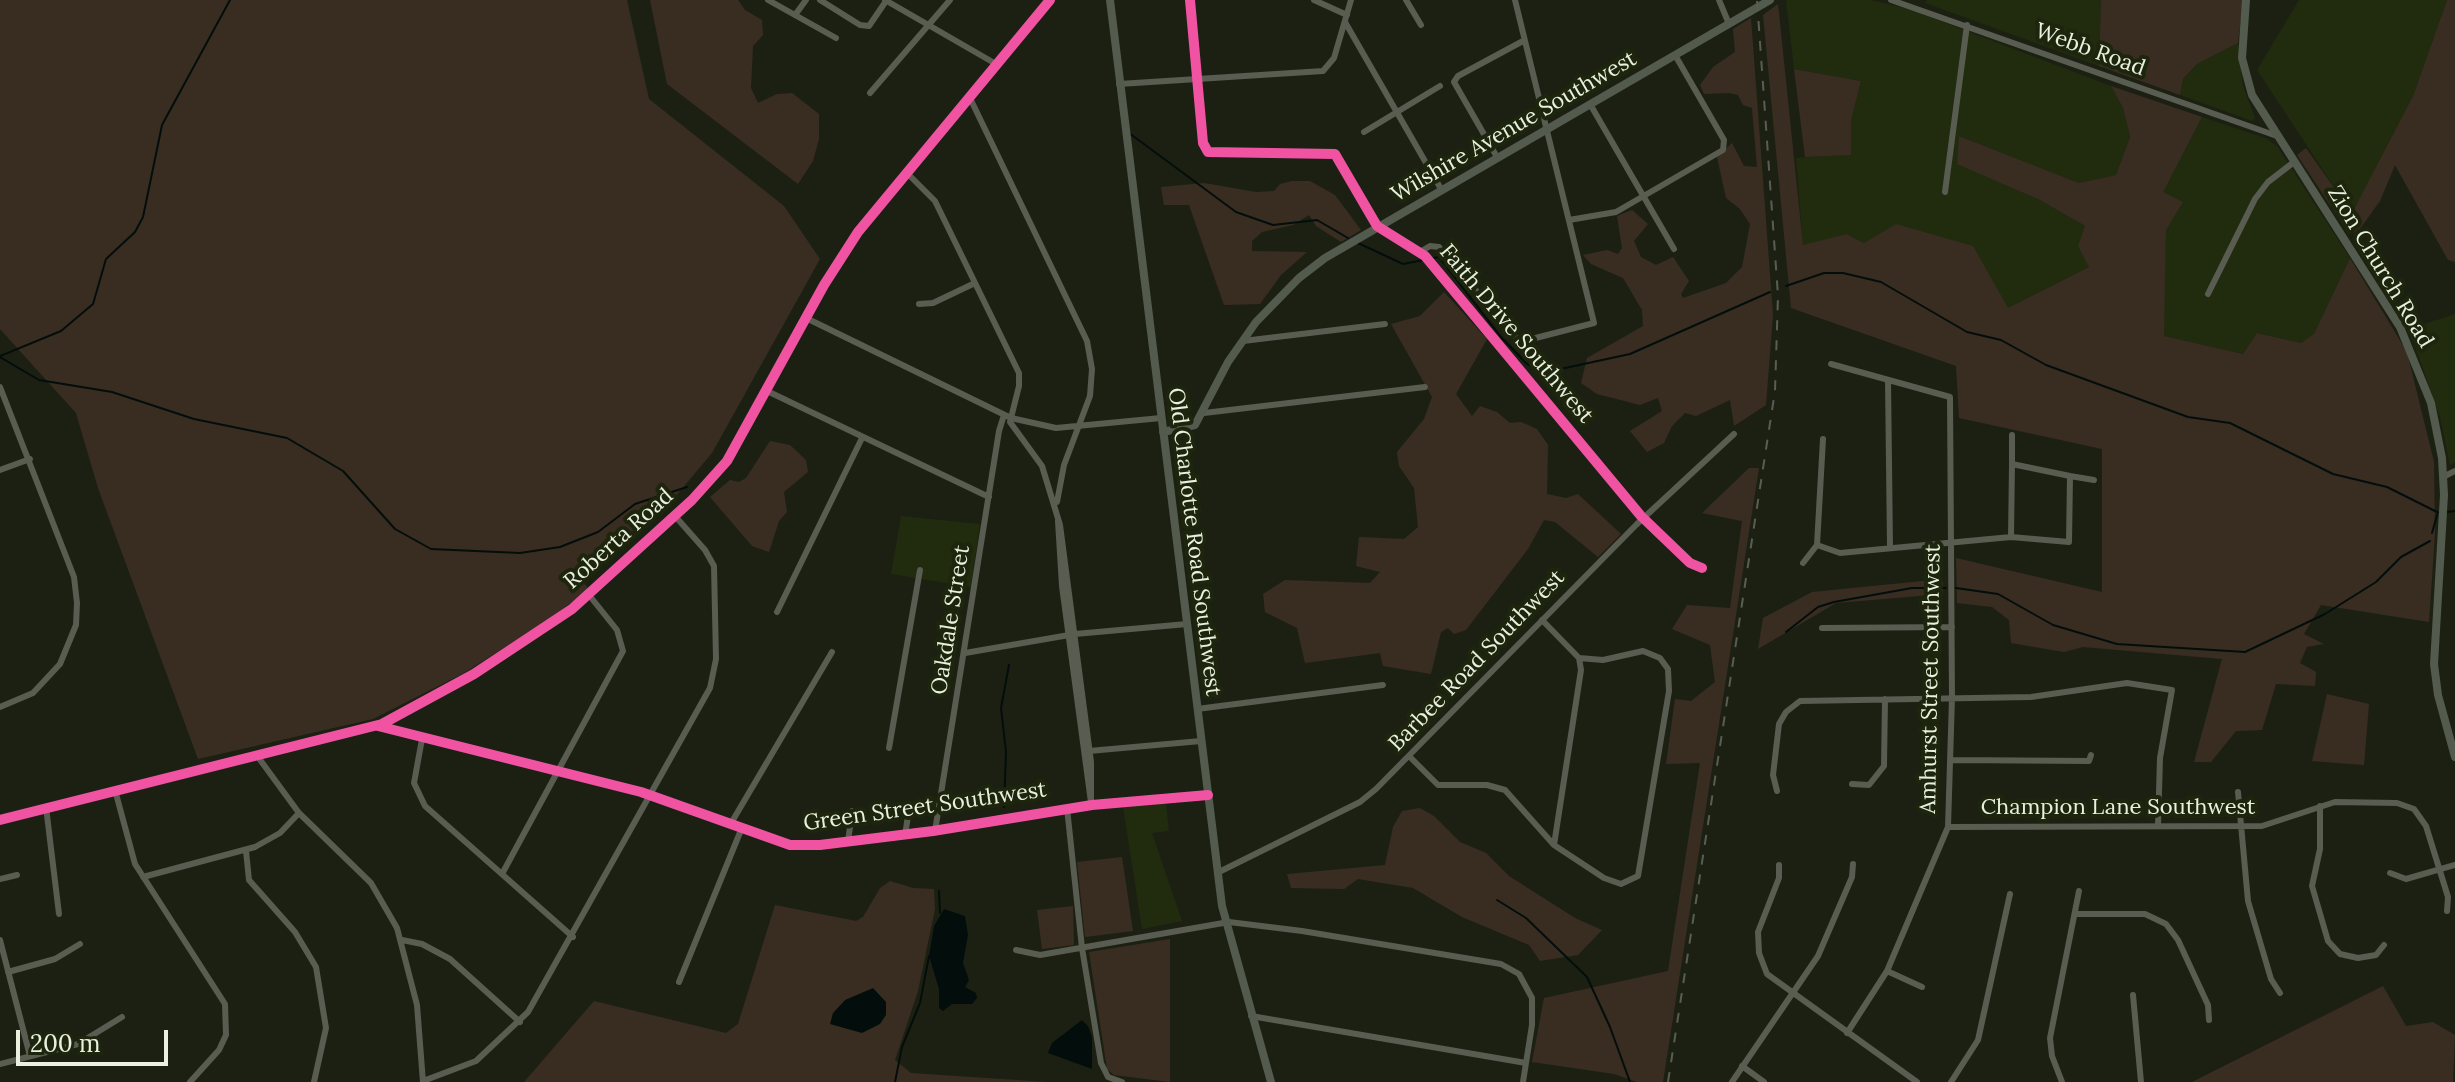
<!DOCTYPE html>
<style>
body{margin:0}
#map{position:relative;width:2455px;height:1082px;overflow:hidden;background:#1c2013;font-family:Lora,serif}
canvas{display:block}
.scale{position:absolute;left:16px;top:1030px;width:152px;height:36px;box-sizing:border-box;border:4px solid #e9f0e0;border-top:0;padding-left:10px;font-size:24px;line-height:28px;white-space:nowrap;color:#e9f0e0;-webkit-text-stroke:6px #1d260d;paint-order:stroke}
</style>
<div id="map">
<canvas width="2455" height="1082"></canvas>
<div class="scale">200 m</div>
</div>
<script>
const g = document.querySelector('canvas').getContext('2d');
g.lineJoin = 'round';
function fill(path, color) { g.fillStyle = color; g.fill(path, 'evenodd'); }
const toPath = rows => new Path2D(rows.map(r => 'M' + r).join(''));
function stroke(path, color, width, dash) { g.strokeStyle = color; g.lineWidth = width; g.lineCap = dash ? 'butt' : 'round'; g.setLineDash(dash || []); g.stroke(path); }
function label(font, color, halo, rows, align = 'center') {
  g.font = font + ' Lora,serif'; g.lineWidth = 8; g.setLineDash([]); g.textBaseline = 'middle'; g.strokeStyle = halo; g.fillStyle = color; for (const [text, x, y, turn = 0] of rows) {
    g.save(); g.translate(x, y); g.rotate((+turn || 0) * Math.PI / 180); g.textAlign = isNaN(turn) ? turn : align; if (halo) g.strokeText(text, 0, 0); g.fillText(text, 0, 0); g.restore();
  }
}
const built = toPath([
 [1786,0,1870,0,1909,9,2111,86,2123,108,2130,137,2116,175,2079,183,1959,136,2038,199,2085,226,2089,267,2007,309,1897,224,1864,243,1845,234,1803,246,1796,158,1851,154,1851,121,1861,81,1794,69],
 [1927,0,2101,0,2099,66,1925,3],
 [2299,0,2447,0,2413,96,2352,214,2257,70],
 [2238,43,2243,86,2255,118,2252,121,2180,95,2183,79,2197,64],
 [2202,117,2265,138,2277,146,2350,258,2314,335,2301,343,2257,333,2243,354,2163,336,2166,230,2182,202,2162,192],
 [2455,314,2455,462,2450,465,2440,417,2409,329],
 [901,516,980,524,971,587,891,574],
 [1166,803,1169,831,1152,833,1182,921,1142,929,1123,807]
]);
const green = toPath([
 [0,0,627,0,649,99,784,206,820,259,712,453,664,510,583,582,589,589,548,620,464,673,373,719,198,759,98,488,76,413,0,329],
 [650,0,738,0,745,10,762,20,763,35,753,46,751,88,758,103,777,94,792,93,819,114,819,139,813,161,798,184,667,84],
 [2101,0,2243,0,2238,43,2197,64,2183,79,2180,95,2099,66],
 [2447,0,2455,0,2455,262,2448,260,2395,165,2380,201,2357,233,2348,232,2297,155,2306,148,2352,213,2413,96],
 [1778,4,1803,245,1846,234,1864,243,1896,224,1973,246,2008,308,2089,267,2078,246,2085,226,2038,199,1957,164,1959,136,2079,183,2116,175,2130,137,2123,108,2111,86,2202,117,2163,192,2183,202,2166,230,2164,336,2243,354,2257,333,2301,343,2314,334,2350,258,2407,352,2434,462,2435,533,2429,622,2321,605,2304,634,2324,644,2307,647,2300,663,2316,672,2315,686,2276,684,2262,730,2236,731,2211,762,2194,762,2222,659,2083,647,2064,652,2011,643,2009,620,1992,607,1957,603,1956,558,2102,592,2102,449,1959,418,1956,366,1791,308,1763,15],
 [1751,18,1773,315,1766,405,1734,426,1730,400,1696,416,1685,413,1672,426,1664,443,1647,452,1630,431,1662,411,1658,398,1640,405,1597,394,1581,383,1587,358,1643,326,1642,310,1623,278,1591,264,1583,255,1607,250,1618,254,1622,248,1617,216,1632,210,1648,224,1634,241,1641,257,1656,265,1673,257,1689,281,1681,294,1683,298,1726,283,1742,267,1750,224,1740,209,1726,198,1717,157,1732,143,1744,166,1757,167,1752,108,1743,105,1738,95,1729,93,1704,94,1700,85,1713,67,1735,52,1733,29],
 [1794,69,1861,81,1851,121,1851,155,1805,157],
 [1292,181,1310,181,1335,195,1361,230,1341,242,1316,226,1309,215,1293,225,1262,232,1252,241,1252,251,1307,252,1281,275,1260,304,1224,305,1189,205,1164,205,1161,187,1204,183,1256,192,1274,191,1280,184],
 [1444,292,1487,339,1456,394,1472,416,1480,406,1497,412,1510,423,1521,422,1537,429,1548,445,1547,494,1566,498,1578,494,1621,534,1598,557,1555,522,1544,520,1528,549,1466,630,1454,634,1448,628,1441,632,1431,674,1383,666,1380,653,1305,663,1297,628,1265,612,1263,594,1285,580,1370,583,1380,572,1356,566,1359,537,1404,539,1418,527,1414,488,1399,466,1397,452,1424,419,1432,397,1391,324,1420,316],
 [770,441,790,445,806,460,808,472,784,492,787,512,779,521,769,552,752,546,710,497,730,480,739,482,746,478],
 [1749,468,1759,468,1663,1082,1637,1082,1614,1074,1532,1062,1544,998,1668,971,1700,763,1666,764,1675,699,1691,701,1715,682,1710,645,1672,629,1687,605,1730,608,1742,521,1702,513],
 [1943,579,1943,594,1836,603,1758,649,1763,618,1812,592],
 [2327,694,2369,704,2364,765,2312,761],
 [1420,808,1434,816,1460,842,1486,853,1509,876,1575,918,1602,930,1578,955,1540,961,1529,945,1462,917,1413,888,1358,879,1344,889,1291,888,1287,874,1385,865,1393,827,1402,811],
 [1122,857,1133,931,1085,937,1077,862],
 [890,881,913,888,934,889,935,909,918,991,895,1060,911,1073,1047,1082,524,1082,594,1001,726,1033,738,1024,775,905,856,921,863,917,880,888],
 [1073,906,1074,945,1042,949,1037,910],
 [1170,939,1170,1082,1114,1075,1107,1069,1089,952],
 [2383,986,2406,1026,2433,1022,2455,1035,2453,1082,2192,1082]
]);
const water = toPath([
 [944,909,965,916,968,935,963,963,969,980,965,987,976,993,977,998,972,1004,952,1004,943,1011,939,1008,939,989,929,956,934,926],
 [873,988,886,1002,886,1015,880,1024,862,1033,830,1024,833,1013,845,1000],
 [1082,1020,1088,1026,1092,1037,1092,1069,1048,1053,1052,1043]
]);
const stream = toPath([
 [1129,133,1236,212,1273,225,1317,220,1348,238],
 [1358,243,1403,264,1439,257,1501,337,1527,364,1542,373,1630,354,1770,292],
 [1786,286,1824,273,1843,273,1881,282,1967,332,2001,340,2046,365,2188,417,2230,423,2333,474,2387,487,2439,513],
 [0,356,61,331,93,304,106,259,135,232,143,217,162,125,230,0],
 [0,357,39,380,112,392,194,419,287,438,343,471,395,529,431,549,520,553,560,547,598,532,635,504,687,487],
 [2447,512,2455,511],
 [2432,533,2437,515],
 [1956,588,1998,594,2053,625,2117,644,2245,652,2325,614,2376,582,2401,557,2430,541],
 [1786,632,1818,607,1834,602,1912,588,1946,588],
 [1004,807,1006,752,1001,708,1009,665],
 [939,891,940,913],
 [1497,900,1526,918,1587,977,1610,1027,1630,1082],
 [895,1082,902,1047,920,1003,929,956]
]);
const street = toPath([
 [768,0,836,38],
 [820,0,860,25,869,26,886,1],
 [885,0,996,64],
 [1190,0,1203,143,1208,152,1335,154,1377,226,1425,256,1641,516,1690,563,1702,568],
 [1314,0,1347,15],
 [1406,0,1421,25],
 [1719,0,1729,24],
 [1891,0,2277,136],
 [795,15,806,0],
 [1345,22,1441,189],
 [1119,84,1323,71,1334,58,1351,0],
 [870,93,950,0],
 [969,96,1087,341,1092,369,1090,396,1064,465,1057,502],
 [1590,104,1674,249],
 [1364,132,1440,86],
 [1497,157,1454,82,1458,76,1523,41],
 [906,172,935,201,1019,373,1019,386,1010,422,1042,466,1060,525,1091,762,1091,801],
 [1945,192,1967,25],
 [1569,220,1616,212,1723,150,1724,140,1675,55],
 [1420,252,1430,246,1439,247,1520,342,1594,323,1515,0],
 [2208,294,2255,199,2268,182,2294,162],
 [919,304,933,303,975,283],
 [806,318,1011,418,1056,428,1161,418],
 [1243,341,1385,324],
 [1831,364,1950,397,1952,698,1948,827,1887,971,1847,1033],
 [1888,380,1890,547],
 [0,387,74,577,77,603,76,625,60,664,33,693,0,707],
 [767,391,989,497],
 [1204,413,1425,387],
 [2012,464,2012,435],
 [0,470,30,459],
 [2070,476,2094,480],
 [2443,477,2455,471],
 [1058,521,1062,586,1091,802],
 [1817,545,1823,439],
 [1803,563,1817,545,1840,553,2011,537,2069,542,2070,476,2012,464,2011,537],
 [777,612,862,438],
 [1822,628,1952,627],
 [965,653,1075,634,1187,624],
 [1197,709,1383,685],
 [378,726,641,792,790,845,820,845,933,831,1092,805,1208,795],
 [422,739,414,783,425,806,573,937],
 [889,748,920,570],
 [1089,751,1201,741],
 [1409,756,1438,785,1487,785,1505,790,1554,845,1604,878,1621,884,1638,876,1669,691,1668,669,1660,658,1643,651,1603,660,1579,658,1542,620],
 [258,757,299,813,371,883,397,928,417,1005,423,1082],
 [1951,760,2089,761,2091,755],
 [1852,784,1869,785,1884,766,1885,699],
 [115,790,135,864,225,1004,226,1035,219,1050,190,1082],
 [1777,791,1773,775,1779,724,1786,712,1800,701,2031,697,2127,683,2172,690,2160,758,2158,826],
 [2238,792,2248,901,2271,979,2280,993],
 [2320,806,2320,849,2312,886,2328,941,2340,954,2358,958,2376,955,2384,945],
 [46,807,59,914],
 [1067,808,1082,948,1101,1063,1108,1077,1122,1082],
 [730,825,832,652],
 [1948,827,2262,826,2335,802,2397,803,2414,809,2426,826,2448,897,2447,911],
 [935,831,999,431,1004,415],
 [905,835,908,816],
 [848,842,852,811],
 [1554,845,1581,670,1579,658],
 [246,851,249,880,295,932,316,967,326,1028,314,1082],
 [1779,865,1779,878,1758,932,1759,953,1767,974,1917,1082],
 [1217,873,1360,802,1376,789,1636,525,1734,434],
 [2390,873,2406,879,2455,865],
 [502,874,623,651,617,630,589,595],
 [143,877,255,847,280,833,299,813],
 [0,879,17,875],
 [2076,914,2145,914,2166,924,2178,940,2208,1005,2209,1020],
 [0,940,30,1056],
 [402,940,422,944,450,959,520,1022],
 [1016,950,1040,955,1229,922,1302,931,1501,964,1519,974,1532,998,1532,1025,1523,1082],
 [1887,971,1922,987],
 [8,972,55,959,80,944],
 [679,982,741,830],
 [2133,995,2141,1082],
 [1251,1016,1526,1063],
 [0,1064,78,1044,122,1017],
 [1742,1066,1764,1082],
 [423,1081,476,1061,528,1012,710,688,716,659,714,566,705,550,675,516],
 [1732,1082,1818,956,1852,877,1853,864],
 [1951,1082,1978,1040,2010,894],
 [2062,1082,2052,1056,2050,1038,2079,891]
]);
const secondary = toPath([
 [1110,0,1222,906,1271,1082],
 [2246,0,2242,58,2252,95,2400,327,2431,403,2442,458,2444,495,2434,664,2438,695,2455,757],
 [1163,432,1195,425,1228,362,1256,322,1299,278,1325,258,1770,0],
 [0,820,382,724,474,674,572,609,692,500,727,461,824,285,858,232,1050,0]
]);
const rail = toPath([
 [1668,1082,1775,391,1778,296,1757,0]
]);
const cycleway = toPath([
 [1190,0,1203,143,1208,152,1335,154,1377,226,1425,256,1641,516,1690,563,1702,568],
 [378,726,641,792,790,845,820,845,933,831,1092,805,1208,795],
 [0,820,382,724,474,674,572,609,692,500,727,461,824,285,858,232,1050,0]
]);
const streetNames = [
 ["Webb Road",2090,50,20],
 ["Wilshire Avenue Southwest",1514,127,-30],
 ["Zion Church Road",2380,267,59],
 ["Faith Drive Southwest",1516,334,50],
 ["Roberta Road",619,539,-42],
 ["Old Charlotte Road Southwest",1194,542,83],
 ["Oakdale Street",951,620,-81],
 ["Barbee Road Southwest",1477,661,-46],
 ["Amhurst Street Southwest",1931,679,-89],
 ["Green Street Southwest",925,807,-8],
 ["Champion Lane Southwest",2118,808]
];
fill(built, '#212b0e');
fill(green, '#392d22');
fill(water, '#030e0c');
stroke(stream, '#030e0c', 2);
stroke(street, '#585c51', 6);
stroke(secondary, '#535a4e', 8);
stroke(rail, '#595d54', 2, [10, 10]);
stroke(cycleway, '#f153a3', 10);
label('22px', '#e9f0e0', '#1d260d', streetNames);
</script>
